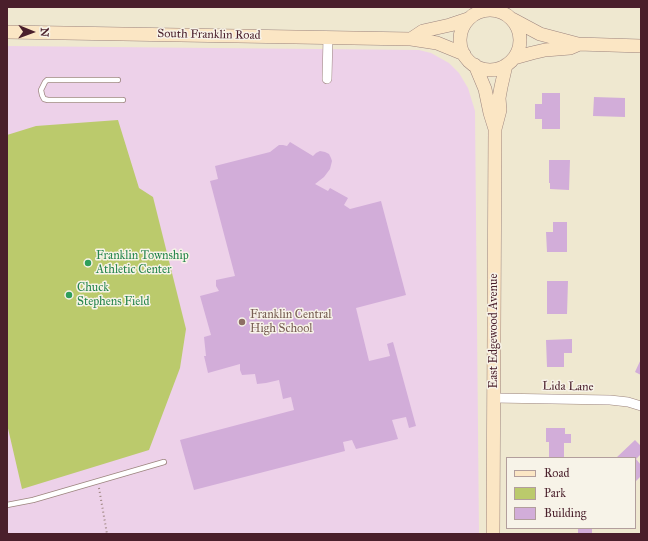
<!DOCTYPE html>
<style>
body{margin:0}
#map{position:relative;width:648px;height:541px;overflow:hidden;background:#efe8d0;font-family:"IM FELL Great Primer",serif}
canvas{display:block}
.frame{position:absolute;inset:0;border:8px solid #4a1f2b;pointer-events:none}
.legend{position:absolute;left:506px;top:457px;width:130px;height:72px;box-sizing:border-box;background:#f7f3e8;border:1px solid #b29e9c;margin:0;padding:5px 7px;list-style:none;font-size:12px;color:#4a1f2b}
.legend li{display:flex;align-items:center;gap:8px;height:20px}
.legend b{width:20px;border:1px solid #b29e9c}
.north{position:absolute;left:12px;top:12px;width:40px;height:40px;-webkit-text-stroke:3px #f7f3e8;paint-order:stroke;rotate:91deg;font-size:11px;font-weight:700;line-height:16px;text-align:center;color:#4a1f2b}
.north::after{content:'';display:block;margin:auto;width:14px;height:18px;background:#4a1f2b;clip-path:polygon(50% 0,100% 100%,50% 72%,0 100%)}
</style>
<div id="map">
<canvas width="648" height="541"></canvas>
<div class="frame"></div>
<ul class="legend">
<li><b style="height:5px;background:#fbe6c4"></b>Road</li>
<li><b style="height:11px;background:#bbca6c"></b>Park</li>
<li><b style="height:11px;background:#d2add9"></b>Building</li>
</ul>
<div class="north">N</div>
</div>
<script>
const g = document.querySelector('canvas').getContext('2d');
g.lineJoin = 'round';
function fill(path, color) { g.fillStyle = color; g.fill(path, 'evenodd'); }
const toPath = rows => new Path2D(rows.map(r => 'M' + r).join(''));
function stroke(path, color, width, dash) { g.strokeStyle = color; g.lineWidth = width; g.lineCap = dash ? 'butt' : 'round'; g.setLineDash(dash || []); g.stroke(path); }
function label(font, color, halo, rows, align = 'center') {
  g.font = font + ' "IM FELL Great Primer",serif'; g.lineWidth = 3; g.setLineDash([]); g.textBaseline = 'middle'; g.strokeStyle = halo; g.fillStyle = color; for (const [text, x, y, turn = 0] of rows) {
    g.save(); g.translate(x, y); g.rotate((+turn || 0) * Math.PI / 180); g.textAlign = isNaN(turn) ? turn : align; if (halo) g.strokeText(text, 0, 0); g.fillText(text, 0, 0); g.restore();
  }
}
const built = toPath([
 [7,46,419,50,431,53,449,63,459,73,468,88,475,111,479,534,7,534]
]);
const green = toPath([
 [118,120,139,188,153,197,186,329,180,368,149,450,22,489,7,424,7,135,36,126]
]);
const building = toPath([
 [542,93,560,93,560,129,542,129,542,119,535,119,535,104,542,104],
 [594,97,625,98,625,117,593,116],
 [290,142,313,156,316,153,320,151,325,152,329,154,331,158,332,161,330,169,324,177,315,184,328,191,330,188,348,198,344,205,350,209,381,201,406,295,356,308,369,361,390,356,387,344,393,342,416,426,409,428,406,417,392,420,398,439,356,449,352,440,343,442,345,451,194,490,180,440,294,410,291,397,283,399,279,380,266,383,257,384,255,374,242,375,240,370,240,364,208,373,204,356,206,356,204,337,211,335,200,296,219,291,216,286,216,280,235,276,210,181,218,179,215,166,270,152,279,145,283,145,287,146],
 [549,160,570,160,569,190,550,189,550,183,549,183],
 [553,222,567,222,567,252,547,252,546,232,553,232],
 [547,281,568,281,567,314,547,314],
 [572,339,572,353,564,353,564,367,547,367,546,340],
 [641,359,641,375,635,372],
 [546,428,565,428,565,434,571,434,571,443,564,443,564,458,549,458,549,442,546,442],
 [635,440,641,446,641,454,636,459,641,465,641,476,636,481,635,479,635,458,616,458],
 [578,529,592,529,592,534,578,534]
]);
const path = toPath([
 [99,488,107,534]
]);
const lane = toPath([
 [118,80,47,80,45,82,41,90,42,95,44,99,48,100,123,100],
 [7,505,33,500,164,462]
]);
const street = toPath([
 [327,79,328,37],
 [494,398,610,400,628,402,641,406]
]);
const secondary = toPath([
 '460 40a30 30 0 1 1 60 0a30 30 0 1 1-60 0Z',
 [512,19,540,34,578,44,641,46],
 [7,32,411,39,437,43,464,54],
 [411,39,423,31,450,25,468,19],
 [514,58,532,53,545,50,570,48,577,45],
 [475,65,485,89,490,113,495,129],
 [493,534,495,129,500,110,499,98,501,87,506,65]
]);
const markers = [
 [88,263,4,"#2e9e5b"],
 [69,295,4,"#2e9e5b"],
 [242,322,4,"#8d6e63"]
];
const streetNames = [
 ["South Franklin Road",209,35,1],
 ["East Edgewood Avenue",494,331,-90],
 ["Lida Lane",568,387,1]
];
const leisureNames = [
 ["Franklin Township",96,256],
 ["Athletic Center",96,270],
 ["Chuck",77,288],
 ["Stephens Field",77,302]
];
const educationNames = [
 ["Franklin Central",250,315],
 ["High School",250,329]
];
fill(built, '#edd1e9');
fill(green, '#bbca6c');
fill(building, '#d2add9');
stroke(lane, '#9c847e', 6);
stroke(street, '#9c847e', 10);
stroke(secondary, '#9c847e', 14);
stroke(path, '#9c847e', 2, [1, 3]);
stroke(lane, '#fff', 4.5);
stroke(street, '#fff', 9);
stroke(secondary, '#fbe6c4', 13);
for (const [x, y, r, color] of markers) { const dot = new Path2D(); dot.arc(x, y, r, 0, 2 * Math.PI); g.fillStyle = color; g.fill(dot); stroke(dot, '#f7f3e8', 1.5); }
label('12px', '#4a1f2b', '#f7f3e8', streetNames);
label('12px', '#27864d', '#f7f3e8', leisureNames, 'left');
label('12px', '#785e54', '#f7f3e8', educationNames, 'left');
</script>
